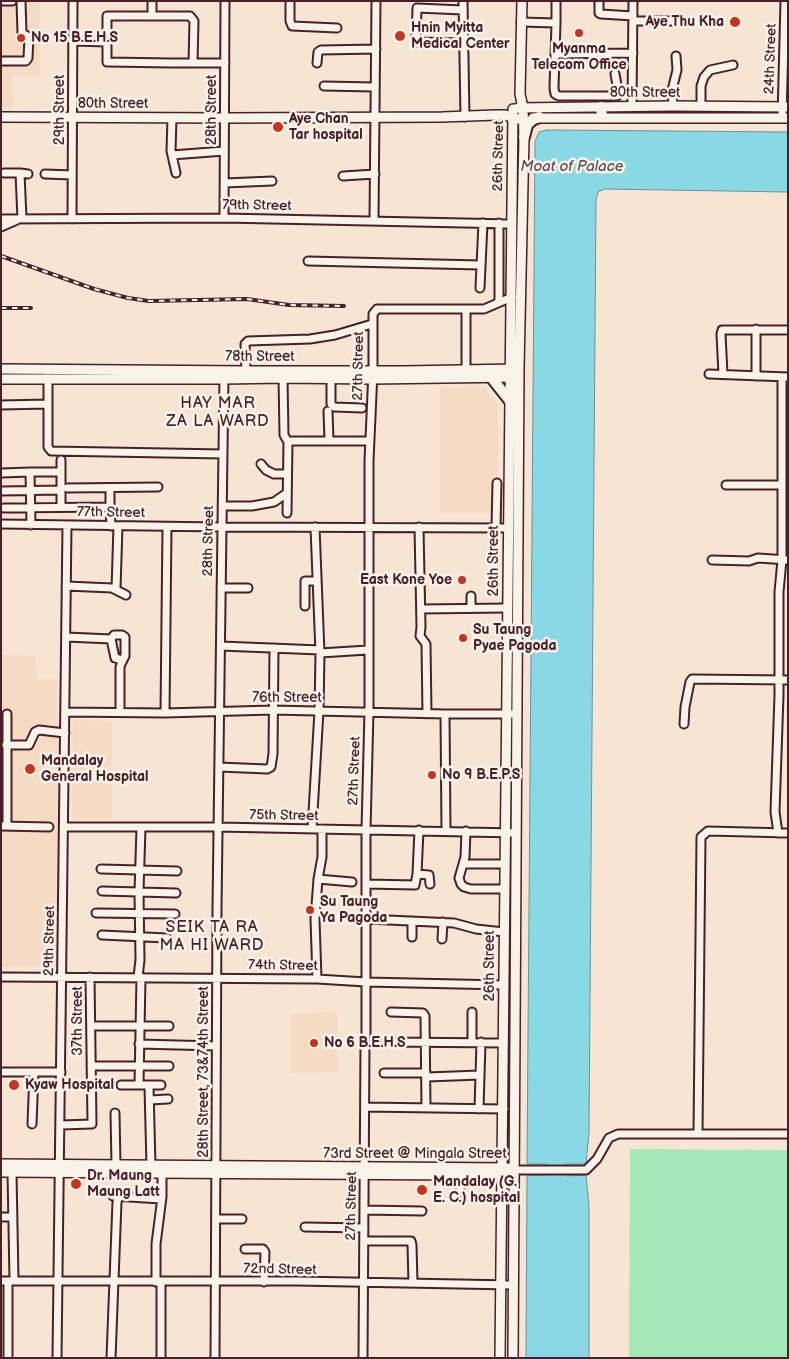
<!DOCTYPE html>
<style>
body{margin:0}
#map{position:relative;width:789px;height:1359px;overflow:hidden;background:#f6e5d3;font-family:"Balsamiq Sans",sans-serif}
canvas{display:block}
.frame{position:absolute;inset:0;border:2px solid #4a1f2b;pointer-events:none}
</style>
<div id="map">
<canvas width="789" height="1359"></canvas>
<div class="frame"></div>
</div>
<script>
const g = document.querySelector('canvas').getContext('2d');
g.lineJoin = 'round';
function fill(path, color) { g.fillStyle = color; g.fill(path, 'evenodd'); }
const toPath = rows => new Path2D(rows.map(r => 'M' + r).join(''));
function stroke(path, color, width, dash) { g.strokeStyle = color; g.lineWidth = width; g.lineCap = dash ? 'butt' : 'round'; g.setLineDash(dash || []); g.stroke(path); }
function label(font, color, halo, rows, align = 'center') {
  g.font = font + ' "Balsamiq Sans",sans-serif'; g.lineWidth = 5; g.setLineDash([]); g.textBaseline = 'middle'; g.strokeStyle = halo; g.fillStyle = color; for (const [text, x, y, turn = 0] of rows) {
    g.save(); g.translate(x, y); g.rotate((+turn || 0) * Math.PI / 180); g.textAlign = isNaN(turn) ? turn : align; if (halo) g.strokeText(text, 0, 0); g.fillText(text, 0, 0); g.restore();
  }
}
const built = toPath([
 [1,1,40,1,40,76,12,76,13,107,1,107],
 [484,387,498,403,498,468,495,513,440,513,440,388],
 [1,655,35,656,37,679,57,679,59,839,57,967,1,967],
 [73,720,113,721,112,819,72,819],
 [337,1012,338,1072,291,1073,291,1014]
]);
const green = toPath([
 [630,1149,788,1150,788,1358,629,1358]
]);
const water = toPath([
 [547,130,788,132,788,192,605,189,598,192,596,200,589,1133,586,1164,565,1164,566,1176,586,1175,589,1205,589,1358,526,1358,527,1175,547,1175,547,1164,527,1164,535,141,539,132,547,130]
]);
const minor = toPath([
 [1,1,12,1],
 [290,1,290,21,292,26,337,28],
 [463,1,465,117],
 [599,1,599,13,601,14,633,16],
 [463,10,417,8,416,42,463,43],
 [152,16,152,1],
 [633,21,682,21],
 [521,22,556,23,554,88,555,94,559,96,617,96,618,91,615,74],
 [556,23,556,1],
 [72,41,107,42],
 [556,54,633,53],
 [1,61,26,61,28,58,29,37,22,33,21,1],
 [193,63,194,21,190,16,107,16,107,62,109,62,170,63,225,63],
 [317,63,318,52,321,50,376,49],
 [324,86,374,87],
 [632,106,633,1],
 [673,106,672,90,677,70,676,56],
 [701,106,701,86,704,77,710,70,733,65],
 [172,118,171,151,176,173],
 [782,118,785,1],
 [172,155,224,151],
 [4,173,20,173,22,219],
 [20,173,28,174],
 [45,174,72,175],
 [343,176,375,174],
 [225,183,272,181],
 [224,218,225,1],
 [1,219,224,218,512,224],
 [72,219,73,1],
 [374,220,376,1],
 [1,227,17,220],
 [308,261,480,265],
 [480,288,483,223],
 [498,303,499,299,499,223],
 [466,370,466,309],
 [246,371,245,344,248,341,310,339,335,335,372,324],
 [709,374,788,377],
 [723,374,721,334,722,330,788,330],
 [756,376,756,329],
 [48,378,48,447,51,451,223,454],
 [283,378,284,435,288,442],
 [331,378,331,404,334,407,362,408],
 [1,405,48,404],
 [328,411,329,441],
 [61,460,61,507],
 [261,464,266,470,274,474,287,474],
 [2,473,30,472],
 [726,485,781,485],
 [67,488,158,487],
 [2,491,61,490],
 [222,506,252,506,274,502,287,493],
 [110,507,110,488],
 [4,508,110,507,111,526],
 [287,513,288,442,292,441,370,441],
 [1,524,221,527,508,528],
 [31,525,30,472,61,472],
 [419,527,421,627,420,636,426,644,427,714],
 [496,527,497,483],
 [712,560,749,561,758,558,788,560],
 [66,586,112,588,126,595],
 [221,588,248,588],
 [116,589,118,526],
 [471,596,471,608],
 [305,606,305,581,317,581],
 [421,609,507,608],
 [66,637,111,639],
 [221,646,320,650],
 [320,653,368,650],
 [65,712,165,713,273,710,445,714,517,714],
 [120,712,120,667,121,664,125,656,125,637,122,635,114,635,111,639,115,658,123,660],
 [165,713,167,527],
 [7,714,7,826],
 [445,714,446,831],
 [684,724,685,707,690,682,692,679,788,680],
 [6,745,29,745,35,732,39,730,65,733],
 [219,767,267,769,271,767,273,754,274,648],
 [1,826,49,827],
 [64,827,218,827,516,833],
 [312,829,319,711,320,653,315,527],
 [466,831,465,857,459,878,461,884,464,887,471,889,505,889],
 [778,833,775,812,779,695,779,592,782,560,782,377],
 [464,864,505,864],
 [101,869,177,871],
 [417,874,429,875,430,884],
 [318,879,352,882],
 [366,884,415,885,417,874,419,830],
 [102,891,176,893],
 [96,913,175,914],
 [366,919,454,923,476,929,504,932],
 [102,935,167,938],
 [412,937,412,921],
 [442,939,443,922],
 [1,977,317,979,366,982,504,985],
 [138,977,140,960,139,892,141,827],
 [141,977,139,1085,151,1085],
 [317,979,315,919,318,879,322,857,322,829],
 [391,1012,423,1013,425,1016,426,1108],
 [91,1026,169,1026],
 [386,1042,504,1043],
 [472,1042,472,1012],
 [139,1044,216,1046],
 [91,1066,169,1066],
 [1,1072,61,1072],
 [384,1073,426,1073],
 [427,1077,480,1075],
 [121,1085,139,1085],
 [150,1100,168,1099],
 [365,1107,504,1109],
 [479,1109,481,1042],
 [115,1113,116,1165],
 [32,1124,34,1072],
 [61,1125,92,1124,90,977],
 [698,1134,701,837,708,831,788,833],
 [151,1166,149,1087,151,1085,161,1085],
 [520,1170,586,1170,597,1159,609,1138,618,1134,788,1134],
 [12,1173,14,1280],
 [460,1175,460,1192],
 [113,1196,161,1199],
 [364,1210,422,1211],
 [1,1217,13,1217],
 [216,1219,242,1219],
 [305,1227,364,1228],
 [364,1241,411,1241,412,1245,413,1283],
 [245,1249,263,1249,265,1252,264,1282],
 [1,1281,297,1281,513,1285],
 [156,1282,156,1244,162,1197,162,1173],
 [161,1282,161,1358],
 [8,1358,8,1281],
 [57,1358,67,525],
 [111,1358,117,1202,119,1196],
 [215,1358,217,909,224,374],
 [363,1358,365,1044,366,1040,366,830,369,711,369,461,373,371,373,314,377,309,484,309,512,297]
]);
const major = toPath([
 [518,108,673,106,788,107],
 [1,117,225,118,442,117,496,115,505,115,518,119],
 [533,118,788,118],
 [1,369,246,371,404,371,517,369],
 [1,379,224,379,283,378,372,379,516,377],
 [1,1164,508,1168],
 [1,1172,460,1175,508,1174],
 [500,1358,513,109],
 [513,1358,519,368,524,137,523,108,520,94,522,1]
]);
const highway = toPath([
 [601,107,602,117],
 [524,137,527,125,532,120,539,117],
 [491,377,510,401]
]);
const rail = toPath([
 [1,256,94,289,128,298,149,301,247,299,289,305,344,306],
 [1,308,31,308]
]);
const markers = [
 [735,22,6,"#c8321e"],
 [579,33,5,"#c8321e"],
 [400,36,6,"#c8321e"],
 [21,38,5,"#c8321e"],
 [278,127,6,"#c8321e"],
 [462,580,5,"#c8321e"],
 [463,638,5,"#c8321e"],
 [30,769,6,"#c8321e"],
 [432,775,5,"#c8321e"],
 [310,910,5,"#c8321e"],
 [314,1043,5,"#c8321e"],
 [14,1085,6,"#c8321e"],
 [76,1184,6,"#c8321e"],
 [422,1190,6,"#c8321e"]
];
const poiNames = [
 ["Aye Thu Kha",724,22,"right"],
 ["Hnin Myitta",411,28],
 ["Medical Center",411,44],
 ["No 15 B.E.H.S",31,38],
 ["Myanma",579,49,"center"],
 ["Telecom Office",579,65,"center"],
 ["Aye Chan",289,119],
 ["Tar hospital",289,135],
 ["East Kone Yoe",452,580,"right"],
 ["Su Taung",473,630],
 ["Pyae Pagoda",473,646],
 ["Mandalay",41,761],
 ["General Hospital",41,777],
 ["No 9 B.E.P.S",442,775],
 ["Su Taung",320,902],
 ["Ya Pagoda",320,918],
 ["No 6 B.E.H.S",324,1043],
 ["Kyaw Hospital",25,1085],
 ["Dr. Maung",87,1176],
 ["Maung Latt",87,1192],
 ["Mandalay (G.",433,1182],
 ["E. C.) hospital",433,1198]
];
const streetNames = [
 ["24th Street",771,59,-88],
 ["80th Street",645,93],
 ["80th Street",113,104],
 ["29th Street",60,110,-90],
 ["28th Street",212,110,-90],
 ["26th Street",499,156,-89],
 ["79th Street",257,206,1],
 ["78th Street",260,357],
 ["27th Street",359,366,-89],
 ["77th Street",111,513,1],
 ["28th Street",209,541,-89],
 ["26th Street",494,561,-90],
 ["76th Street",287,698],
 ["27th Street",355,771,-88],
 ["75th Street",284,816,1],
 ["29th Street",50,941,-89],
 ["74th Street",283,966,1],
 ["26th Street",490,966,-90],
 ["37th Street",78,1021,-90],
 ["28th Street, 73&74th Street",204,1072,-90],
 ["73rd Street @ Mingala Street",415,1154],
 ["27th Street",352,1206,-89],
 ["72nd Street",280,1270,1]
];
const waterNames = [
 ["Moat of Palace",572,167]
];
const quarterNames = [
 ["HAY MAR",218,404],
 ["ZA LA WARD",218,422],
 ["SEIK TA RA",212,928],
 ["MA HI WARD",212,946]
];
fill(built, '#f5dbc4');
fill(green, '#a5eab6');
fill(water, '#89d9e4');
stroke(water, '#708f9a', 1);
stroke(minor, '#4a1f2b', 11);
stroke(major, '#4a1f2b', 12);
stroke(highway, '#4a1f2b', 14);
stroke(minor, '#f7f3e8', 7);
stroke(major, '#f7f3e8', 9);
stroke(highway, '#f7f3e8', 10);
stroke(rail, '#4a1f2b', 4);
stroke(rail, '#f7f3e8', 2, [5.5]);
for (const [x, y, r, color] of markers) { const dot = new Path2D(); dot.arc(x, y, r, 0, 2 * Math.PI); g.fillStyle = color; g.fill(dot); stroke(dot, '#f7f3e8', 2); }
label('bold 14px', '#4a1f2b', '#f7f3e8', poiNames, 'left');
label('14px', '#4a1f2b', '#f7f3e8', streetNames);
label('italic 15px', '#5a4e59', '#f7f3e8', waterNames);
g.letterSpacing = '1px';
label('16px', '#4a1f2b', '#f7f3e8', quarterNames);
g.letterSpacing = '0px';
</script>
